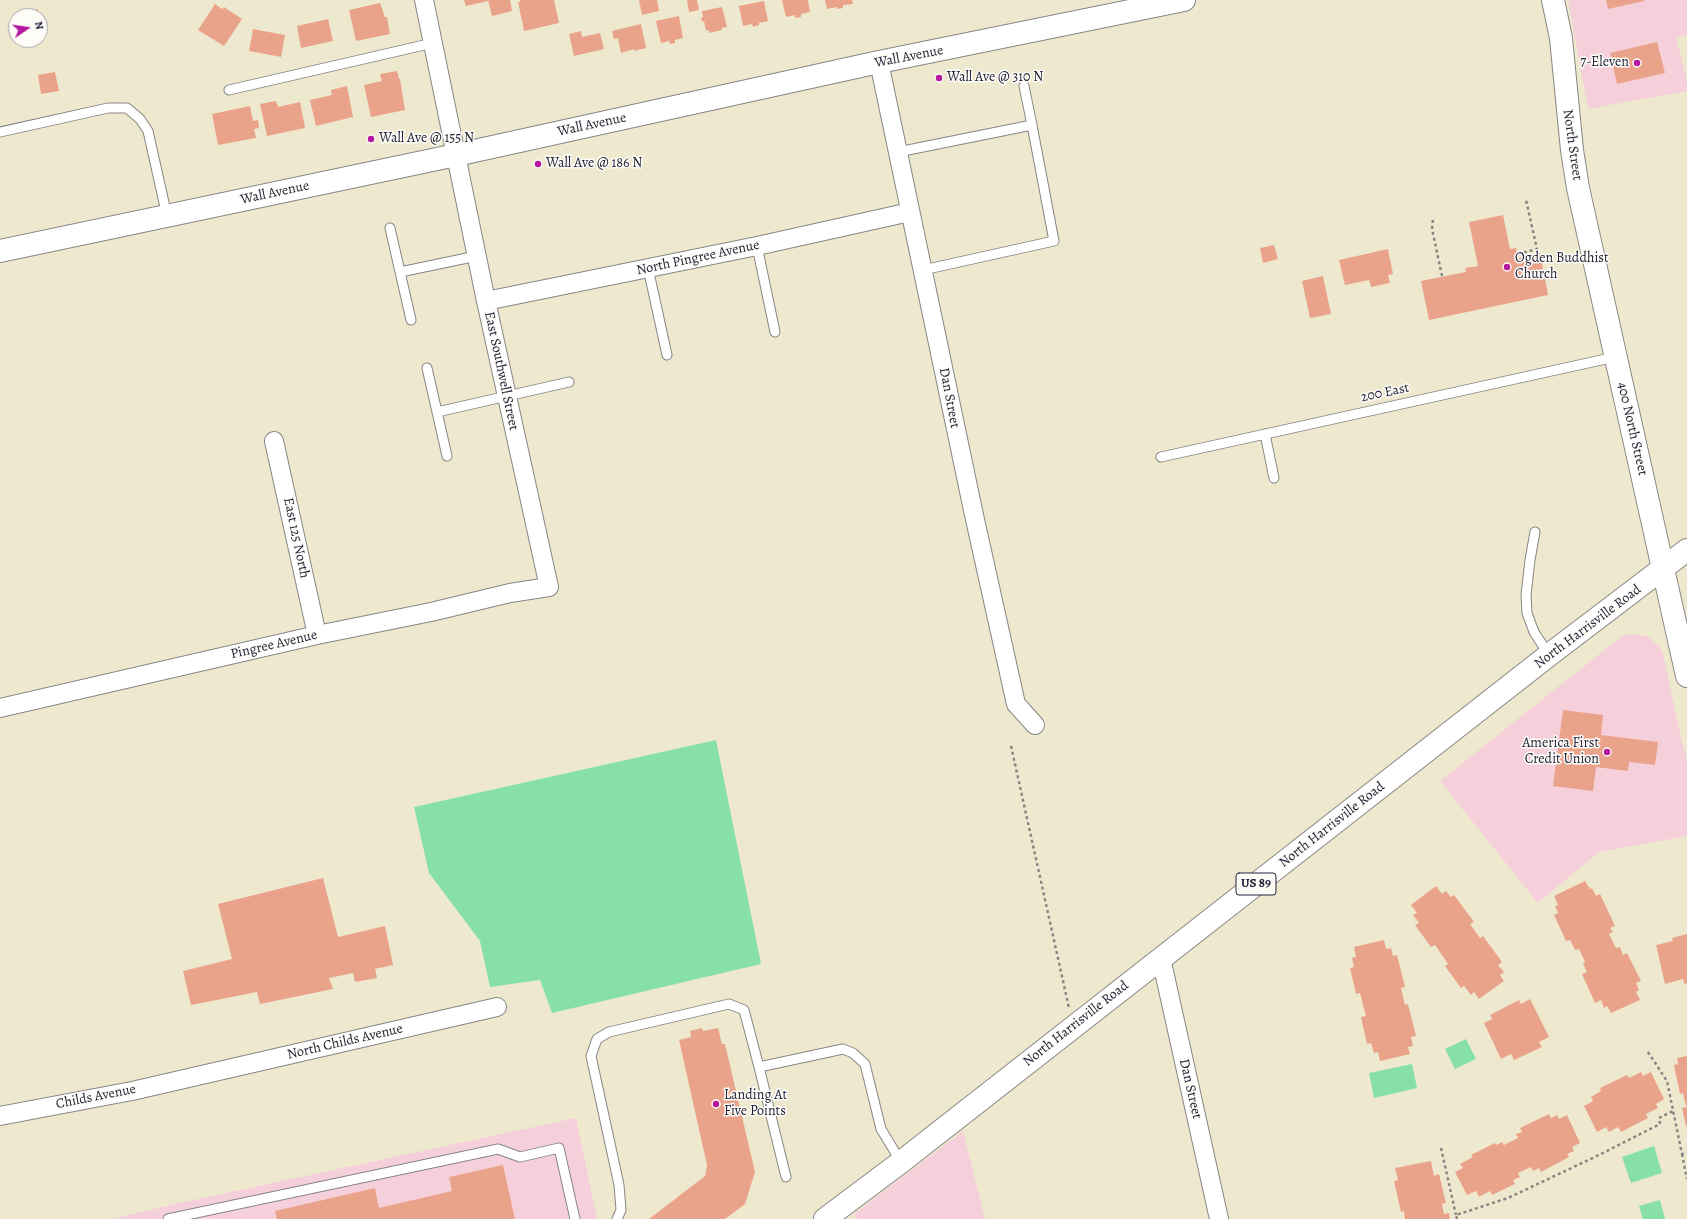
<!DOCTYPE html>
<style>
body{margin:0}
#map{position:relative;width:1687px;height:1219px;overflow:hidden;background:#eee9ce;font-family:Alegreya,serif}
canvas{display:block}
.north{position:absolute;left:8px;top:8px;width:40px;height:40px;box-sizing:border-box;background:#fdfcf7;border:1px solid #a5a5ac;border-radius:50%;rotate:77deg;font-size:11px;font-weight:700;line-height:16px;text-align:center;color:#22223b}
.north::after{content:'';display:block;margin:auto;width:14px;height:18px;background:#b5179e;clip-path:polygon(50% 0,100% 100%,50% 72%,0 100%)}
</style>
<div id="map">
<canvas width="1687" height="1219"></canvas>
<div class="north">N</div>
</div>
<script>
const g = document.querySelector('canvas').getContext('2d');
g.lineJoin = 'round';
function fill(path, color) { g.fillStyle = color; g.fill(path, 'evenodd'); }
const toPath = rows => new Path2D(rows.map(r => 'M' + r).join(''));
function stroke(path, color, width, dash) { g.strokeStyle = color; g.lineWidth = width; g.lineCap = dash ? 'butt' : 'round'; g.setLineDash(dash || []); g.stroke(path); }
function label(font, color, halo, rows, align = 'center') {
  g.font = font + ' Alegreya,serif'; g.lineWidth = 3; g.setLineDash([]); g.textBaseline = 'middle'; g.strokeStyle = halo; g.fillStyle = color; for (const [text, x, y, turn = 0] of rows) {
    g.save(); g.translate(x, y); g.rotate((+turn || 0) * Math.PI / 180); g.textAlign = isNaN(turn) ? turn : align; if (halo) g.strokeText(text, 0, 0); g.fillText(text, 0, 0); g.restore();
  }
}
const built = toPath([
 [1568,0,1687,0,1687,35,1676,38,1687,80,1687,91,1588,109],
 [1634,634,1646,636,1651,639,1660,648,1663,654,1681,738,1687,759,1687,836,1599,852,1538,903,1440,781,1622,636],
 [576,1118,597,1219,112,1219,184,1202],
 [963,1131,985,1219,857,1219,854,1214]
]);
const green = toPath([
 [716,740,761,964,552,1013,540,980,490,987,480,941,429,873,414,807],
 [1466,1039,1476,1059,1455,1069,1445,1049],
 [1412,1064,1417,1088,1374,1098,1369,1073],
 [1654,1146,1662,1173,1631,1183,1622,1157],
 [1660,1200,1665,1219,1643,1219,1639,1206]
]);
const building = toPath([
 [464,0,488,0,488,1,466,6],
 [488,0,510,0,512,11,492,16],
 [520,0,554,0,559,23,524,31,518,2,520,2],
 [639,0,657,0,659,11,642,15],
 [687,0,697,0,699,10,689,12],
 [782,0,808,0,810,12,801,14,801,17,795,18,795,15,786,17],
 [825,0,852,0,853,4,843,5,843,8,837,9,837,7,827,9],
 [1606,0,1644,0,1644,1,1608,9],
 [764,1,768,21,759,23,759,25,753,27,752,24,743,26,739,6],
 [380,3,385,17,387,17,390,34,356,41,349,10],
 [215,4,222,9,224,7,242,19,224,46,198,30],
 [722,7,727,27,722,28,722,30,709,33,709,30,706,31,704,21,702,22,701,18,703,17,702,11],
 [38,9,39,16,20,16,20,14,23,12],
 [679,16,683,38,675,40,675,43,670,44,669,41,661,43,656,21],
 [44,18,46,28,42,29,42,31,40,32,40,19],
 [328,19,333,41,301,48,297,26],
 [641,24,646,48,634,51,634,49,621,53,618,38,614,39,612,31],
 [253,29,285,35,281,57,249,51],
 [581,31,582,37,600,33,604,49,574,56,569,34],
 [1657,42,1665,73,1617,84,1610,53],
 [397,71,399,79,400,79,405,110,371,117,364,85,382,81,380,74],
 [55,72,59,91,41,94,38,75],
 [347,86,353,117,316,126,310,100,332,95,331,90],
 [276,101,278,107,300,102,305,128,267,136,260,104],
 [250,106,253,121,258,120,259,128,254,129,256,138,218,145,212,114],
 [1503,215,1510,249,1516,248,1518,258,1540,253,1548,295,1429,320,1421,281,1466,272,1465,268,1478,266,1469,222],
 [1274,245,1278,259,1263,263,1260,248],
 [1388,249,1393,274,1388,275,1390,283,1371,287,1369,280,1345,285,1339,260],
 [1323,276,1331,314,1310,318,1302,281],
 [1563,710,1603,715,1601,735,1658,742,1655,765,1629,762,1628,771,1596,767,1593,791,1553,786],
 [323,878,338,937,385,926,393,965,375,969,377,978,355,982,353,973,329,978,333,989,260,1004,257,992,191,1005,183,971,232,959,218,904],
 [1585,881,1590,889,1592,888,1596,896,1600,894,1615,926,1610,928,1613,932,1609,934,1616,948,1620,947,1623,955,1627,953,1641,981,1636,983,1639,990,1636,992,1640,1000,1611,1013,1607,1006,1604,1008,1601,1000,1595,1003,1582,974,1587,972,1583,964,1585,962,1579,949,1575,950,1570,940,1566,941,1554,915,1558,913,1555,906,1558,905,1554,896],
 [1436,886,1442,894,1446,891,1451,897,1454,895,1474,922,1470,924,1480,938,1483,936,1502,962,1498,965,1504,972,1500,975,1504,981,1479,999,1474,992,1471,995,1464,986,1461,988,1445,966,1448,964,1435,945,1431,947,1415,925,1419,923,1413,915,1417,913,1411,905],
 [1687,934,1687,983,1684,984,1683,979,1665,984,1656,945,1673,941,1672,938],
 [1384,940,1386,949,1391,948,1393,956,1397,955,1405,987,1401,988,1405,1005,1408,1004,1416,1036,1411,1037,1413,1046,1408,1047,1410,1054,1380,1061,1378,1052,1374,1053,1371,1043,1367,1044,1361,1017,1366,1016,1360,993,1356,994,1350,968,1354,967,1352,958,1356,957,1354,947],
 [1530,999,1549,1037,1539,1042,1542,1047,1514,1060,1511,1054,1501,1059,1484,1023,1492,1019,1490,1015,1519,1000,1521,1004],
 [702,1028,703,1031,718,1028,722,1044,725,1044,755,1172,745,1204,725,1219,649,1219,705,1176,707,1165,679,1040,691,1037,690,1031],
 [1687,1056,1687,1106,1686,1106,1683,1093,1680,1094,1674,1065,1678,1064,1677,1058],
 [1641,1072,1643,1076,1651,1072,1664,1099,1656,1104,1658,1108,1646,1114,1648,1118,1621,1132,1618,1127,1609,1132,1606,1127,1597,1132,1584,1106,1593,1101,1591,1097,1601,1091,1600,1088,1627,1075,1629,1078],
 [1687,1107,1687,1126,1686,1126,1682,1108],
 [1549,1114,1551,1118,1557,1115,1559,1119,1567,1115,1580,1143,1572,1147,1574,1151,1567,1154,1569,1157,1541,1172,1539,1168,1533,1171,1531,1167,1518,1173,1520,1177,1513,1180,1515,1184,1492,1195,1490,1191,1479,1197,1476,1191,1467,1195,1455,1172,1463,1168,1460,1164,1473,1157,1471,1155,1495,1143,1496,1145,1502,1142,1504,1145,1518,1138,1516,1134,1522,1132,1520,1128],
 [1431,1161,1434,1176,1439,1174,1446,1203,1442,1204,1444,1214,1449,1213,1450,1219,1405,1219,1404,1211,1401,1212,1394,1181,1398,1180,1395,1168],
 [503,1165,515,1219,277,1219,275,1211,375,1188,379,1208,452,1191,449,1177]
]);
const path = toPath([
 [1433,220,1432,229,1442,276],
 [1518,254,1537,249,1526,200],
 [1011,746,1069,1008],
 [1648,1052,1667,1081,1682,1154,1687,1153],
 [1441,1148,1456,1215],
 [1682,1154,1687,1179],
 [1457,1219,1456,1215,1508,1198,1599,1155,1660,1124,1659,1118,1673,1111]
]);
const lane = toPath([
 [1024,86,1032,125],
 [229,90,433,43],
 [0,132,108,108,127,108,140,119,148,131,167,216],
 [898,152,1032,125,1054,241,923,270],
 [390,228,411,320],
 [757,246,775,332],
 [648,268,667,355],
 [400,272,477,256],
 [427,368,447,456],
 [437,412,569,382],
 [1265,434,1274,478],
 [1161,457,1615,357],
 [1535,532,1530,560,1526,595,1527,613,1534,632,1549,655],
 [759,1067,786,1177],
 [168,1219,498,1149,520,1157,559,1148,575,1219],
 [617,1219,621,1210,619,1185,591,1056,597,1039,609,1032,729,1004,744,1010,759,1067,843,1049,853,1053,865,1064,881,1129,901,1162]
]);
const street = toPath([
 [879,62,974,515,1016,704,1035,725],
 [486,301,757,246,910,212],
 [274,441,317,635],
 [0,708,317,635,431,612,510,593,549,587,486,301,424,0],
 [1161,958,1219,1219],
 [0,1116,132,1091,497,1007]
]);
const secondary = toPath([
 [1553,0,1561,38,1572,150,1578,188,1687,676],
 [0,251,456,155,879,62,1184,0]
]);
const primary = toPath([
 [825,1219,901,1162,1549,655,1687,550]
]);
const markers = [
 [1637,63,4,"#b5179e"],
 [939,78,4,"#b5179e"],
 [371,139,4,"#b5179e"],
 [538,164,4,"#b5179e"],
 [1507,267,4,"#b5179e"],
 [1607,752,4,"#b5179e"],
 [716,1104,4,"#b5179e"]
];
const shields = [
 [1256,884,40]
];
const shieldNames = [
 ["US 89",1256,884]
];
const streetNames = [
 ["Wall Avenue",909,57,-11],
 ["Wall Avenue",592,125,-12],
 ["North Street",1572,145,82],
 ["Wall Avenue",275,193,-12],
 ["North Pingree Avenue",698,258,-12],
 ["East Southwell Street",501,371,78],
 ["200 East",1385,393,-12],
 ["Dan Street",949,398,79],
 ["400 North Street",1632,429,77],
 ["East 125 North",296,538,78],
 ["North Harrisville Road",1588,627,-37],
 ["Pingree Avenue",274,645,-13],
 ["North Harrisville Road",1332,825,-38],
 ["North Harrisville Road",1076,1024,-38],
 ["North Childs Avenue",345,1042,-13],
 ["Dan Street",1190,1089,77],
 ["Childs Avenue",96,1097,-11]
];
const poiNames = [
 ["7-Eleven",1629,63,"right"],
 ["Wall Ave @ 310 N",947,78],
 ["Wall Ave @ 155 N",379,139],
 ["Wall Ave @ 186 N",546,164],
 ["Ogden Buddhist",1515,259],
 ["Church",1515,275],
 ["America First",1599,744,"right"],
 ["Credit Union",1599,760,"right"],
 ["Landing At",724,1096],
 ["Five Points",724,1112]
];
fill(built, '#f5cfda');
fill(green, '#87e1a7');
fill(building, '#eaa38b');
stroke(lane, '#888684', 11);
stroke(street, '#888684', 20);
stroke(secondary, '#888684', 24);
stroke(primary, '#888684', 24);
stroke(path, '#888684', 2.5, [3, 3]);
stroke(lane, '#fff', 9);
stroke(street, '#fff', 18);
stroke(secondary, '#fff', 22);
stroke(primary, '#fff', 22);
for (const [x, y, r, color] of markers) { const dot = new Path2D(); dot.arc(x, y, r, 0, 2 * Math.PI); g.fillStyle = color; g.fill(dot); stroke(dot, '#fdfcf7', 1.5); }
for (const [x, y, w] of shields) { const box = new Path2D(); box.roundRect(x - w / 2, y - 11, w, 22, 3); g.fillStyle = '#fdfcf7'; g.fill(box); stroke(box, '#22223b', 1); }
label('bold 13px', '#22223b', null, shieldNames);
label('14px', '#22223b', '#fdfcf7', streetNames);
label('14px', '#22223b', '#fdfcf7', poiNames, 'left');
</script>
